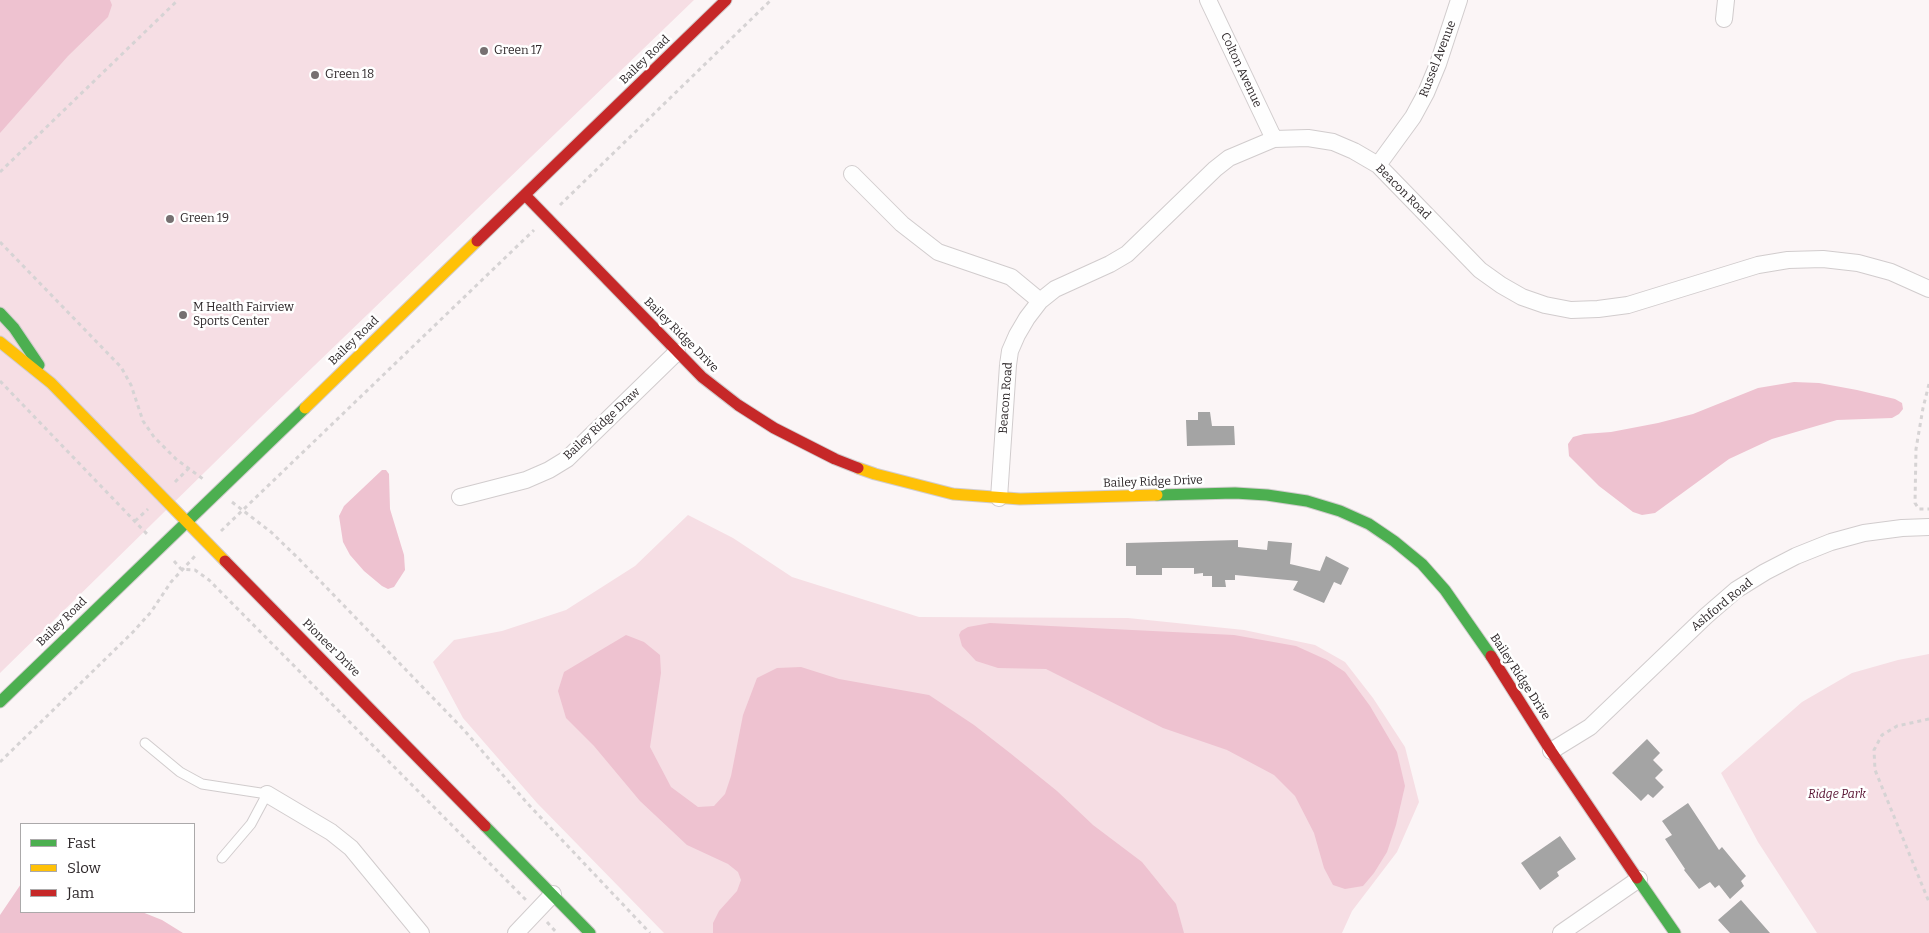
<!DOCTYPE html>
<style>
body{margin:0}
#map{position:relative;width:1929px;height:933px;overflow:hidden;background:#fbf5f6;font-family:Bitter,serif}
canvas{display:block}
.legend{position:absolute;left:20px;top:823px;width:175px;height:90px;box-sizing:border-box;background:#fff;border:1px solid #aba9aa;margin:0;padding:6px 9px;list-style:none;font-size:15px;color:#2e282a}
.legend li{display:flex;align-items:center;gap:10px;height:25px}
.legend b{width:25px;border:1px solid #aba9aa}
</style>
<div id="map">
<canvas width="1929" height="933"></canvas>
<ul class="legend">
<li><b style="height:6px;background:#4caf50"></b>Fast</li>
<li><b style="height:6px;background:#ffc107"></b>Slow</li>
<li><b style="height:6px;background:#c62828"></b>Jam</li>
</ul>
</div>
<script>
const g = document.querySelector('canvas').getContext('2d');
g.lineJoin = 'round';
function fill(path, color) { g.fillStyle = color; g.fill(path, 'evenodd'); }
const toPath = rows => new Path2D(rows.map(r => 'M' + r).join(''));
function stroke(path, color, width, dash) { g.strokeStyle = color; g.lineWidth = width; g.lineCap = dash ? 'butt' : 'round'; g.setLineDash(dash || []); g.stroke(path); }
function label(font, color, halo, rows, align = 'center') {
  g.font = font + ' Bitter,serif'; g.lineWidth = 5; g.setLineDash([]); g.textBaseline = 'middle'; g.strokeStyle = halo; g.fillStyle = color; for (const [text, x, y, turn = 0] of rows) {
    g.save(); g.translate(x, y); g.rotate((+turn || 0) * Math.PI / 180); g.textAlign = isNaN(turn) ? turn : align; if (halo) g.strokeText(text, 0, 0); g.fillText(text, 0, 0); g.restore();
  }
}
const green = toPath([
 [0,0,694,0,260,418,0,673],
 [688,515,733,538,792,577,919,617,1128,618,1244,630,1315,645,1345,662,1373,698,1405,747,1419,802,1397,852,1352,911,1342,933,664,933,537,803,463,718,433,662,454,640,502,631,566,610,635,566],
 [1929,654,1929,933,1817,933,1758,842,1721,773,1802,702,1852,673,1898,660]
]);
const water = toPath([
 [0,0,110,0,112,5,108,17,68,56,0,133],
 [1794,382,1819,383,1857,390,1895,399,1902,403,1903,409,1899,414,1892,418,1837,420,1772,439,1729,459,1655,513,1642,515,1633,512,1599,486,1569,456,1568,444,1573,437,1584,434,1611,432,1658,423,1693,414,1758,388],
 [382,470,386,470,389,474,390,509,404,555,405,570,394,587,388,589,382,586,364,571,350,555,343,542,339,516,344,506],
 [990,623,1234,635,1296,646,1327,660,1345,672,1370,706,1397,752,1405,786,1396,825,1387,852,1374,873,1363,886,1345,889,1333,885,1324,868,1314,833,1295,796,1274,775,1227,750,1163,728,1046,669,998,668,976,661,962,646,959,635,961,631,968,627],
 [626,635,644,642,660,655,661,673,650,747,671,787,698,807,714,806,725,794,731,776,743,715,757,678,777,668,801,667,839,679,929,695,974,725,1010,753,1057,791,1093,825,1142,862,1176,904,1184,933,713,933,713,923,719,911,737,891,741,880,738,872,728,864,687,845,640,801,594,746,566,718,558,691,564,672],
 [21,884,21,912,142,912,162,920,183,933,0,933,0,915]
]);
const building = toPath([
 [1198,412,1210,412,1212,426,1234,426,1235,445,1187,446,1186,420,1198,420],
 [1238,540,1238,547,1267,550,1268,541,1292,543,1290,564,1320,571,1326,556,1349,568,1341,585,1334,582,1324,603,1293,590,1298,581,1235,575,1235,580,1225,580,1226,587,1212,587,1212,576,1203,576,1203,573,1194,574,1194,568,1162,568,1162,575,1136,575,1136,566,1126,566,1126,543],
 [1647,739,1660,753,1653,760,1663,770,1655,778,1664,787,1653,798,1648,794,1641,801,1612,773],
 [1688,803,1719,850,1722,847,1746,876,1741,881,1744,886,1730,899,1719,885,1715,888,1710,882,1699,889,1684,870,1685,869,1665,839,1672,835,1662,821],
 [1560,836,1576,859,1557,872,1559,876,1540,890,1521,863],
 [1741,900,1770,933,1730,933,1718,920]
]);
const path = toPath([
 [0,172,178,0],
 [560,205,771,0],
 [0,242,121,367,131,385,143,421,154,437,176,459,203,479],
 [0,381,147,534],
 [1929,384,1923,408,1916,449,1915,503,1919,509,1929,509],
 [175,482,189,468],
 [232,502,271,532,299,559,464,730,527,803,650,933],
 [135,521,148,509],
 [221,531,534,230],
 [174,561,181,569,195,570,209,580,527,901],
 [1929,719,1897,726,1882,735,1874,750,1875,770,1929,902],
 [0,762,133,632,151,612,171,582,195,556],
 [547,922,557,933]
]);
const lane = toPath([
 [145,743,180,772,202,784,267,794,251,824,222,858]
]);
const street = toPath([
 [1208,0,1274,139],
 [1724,19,1726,0],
 [1378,165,1413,117,1426,93,1438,64,1459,0],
 [852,174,902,224,938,252,1011,277,1040,301],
 [460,497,526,480,549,470,567,459,677,352],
 [999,498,1008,365,1010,351,1017,335,1027,318,1040,301,1055,289,1110,264,1127,254,1215,169,1229,158,1274,139,1308,138,1333,142,1354,151,1378,165,1480,270,1501,285,1522,297,1545,305,1571,310,1598,309,1628,305,1758,265,1788,260,1823,259,1858,263,1891,272,1929,289],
 [1551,751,1590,727,1706,616,1736,590,1765,572,1796,556,1831,542,1864,533,1902,528,1929,527],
 [267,794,331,832,351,848,421,933],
 [516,933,553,894],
 [1561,933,1639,879]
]);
const fast = toPath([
 [0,313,14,328,39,365],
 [1157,495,1235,493,1267,495,1307,501,1340,511,1369,524,1394,541,1422,564,1445,590,1491,656],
 [0,702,305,408],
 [485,826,590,933],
 [1637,878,1675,933]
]);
const slow = toPath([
 [0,342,51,383,225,561],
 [305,408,477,241],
 [858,468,875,474,953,494,1020,499,1157,495]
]);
const jam = toPath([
 [525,195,702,377,738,405,774,428,835,459,858,468],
 [477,241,726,0],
 [225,561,485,826],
 [1491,656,1551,751,1637,878]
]);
const markers = [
 [484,51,5,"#767071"],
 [315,75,5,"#767071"],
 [170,219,5,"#767071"],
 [183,315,5,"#767071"]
];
const poiNames = [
 ["Green 17",494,51],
 ["Green 18",325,75],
 ["Green 19",180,219],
 ["M Health Fairview",193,308],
 ["Sports Center",193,322]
];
const streetNames = [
 ["Russel Avenue",1438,59,-69],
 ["Bailey Road",645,60,-44],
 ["Colton Avenue",1241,70,65],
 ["Beacon Road",1403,192,45],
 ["Bailey Ridge Drive",681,335,45],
 ["Bailey Road",354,341,-44],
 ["Beacon Road",1006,398,-86],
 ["Bailey Ridge Draw",602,424,-43],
 ["Bailey Ridge Drive",1153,482,-2],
 ["Ashford Road",1722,605,-39],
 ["Bailey Road",62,622,-44],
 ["Pioneer Drive",331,648,45],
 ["Bailey Ridge Drive",1520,677,57]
];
const parkNames = [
 ["Ridge Park",1837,795]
];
fill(green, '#f6dee4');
fill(water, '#eec2d0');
fill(building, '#a4a4a4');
stroke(lane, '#d1cccd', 11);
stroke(street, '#d1cccd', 18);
stroke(fast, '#d1cccd', 13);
stroke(slow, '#d1cccd', 13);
stroke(jam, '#d1cccd', 13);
stroke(path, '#d6d3d4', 3, [4, 4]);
stroke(lane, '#fefefe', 9);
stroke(street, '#fefefe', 16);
stroke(fast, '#4caf50', 11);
stroke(slow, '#ffc107', 11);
stroke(jam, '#c62828', 11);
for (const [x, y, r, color] of markers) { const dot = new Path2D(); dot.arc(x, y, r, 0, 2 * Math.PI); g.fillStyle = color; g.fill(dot); stroke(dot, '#fff', 2); }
label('12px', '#2e282a', '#fff', poiNames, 'left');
label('12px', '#2e282a', '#fff', streetNames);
label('italic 12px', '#56102f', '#fff', parkNames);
</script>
